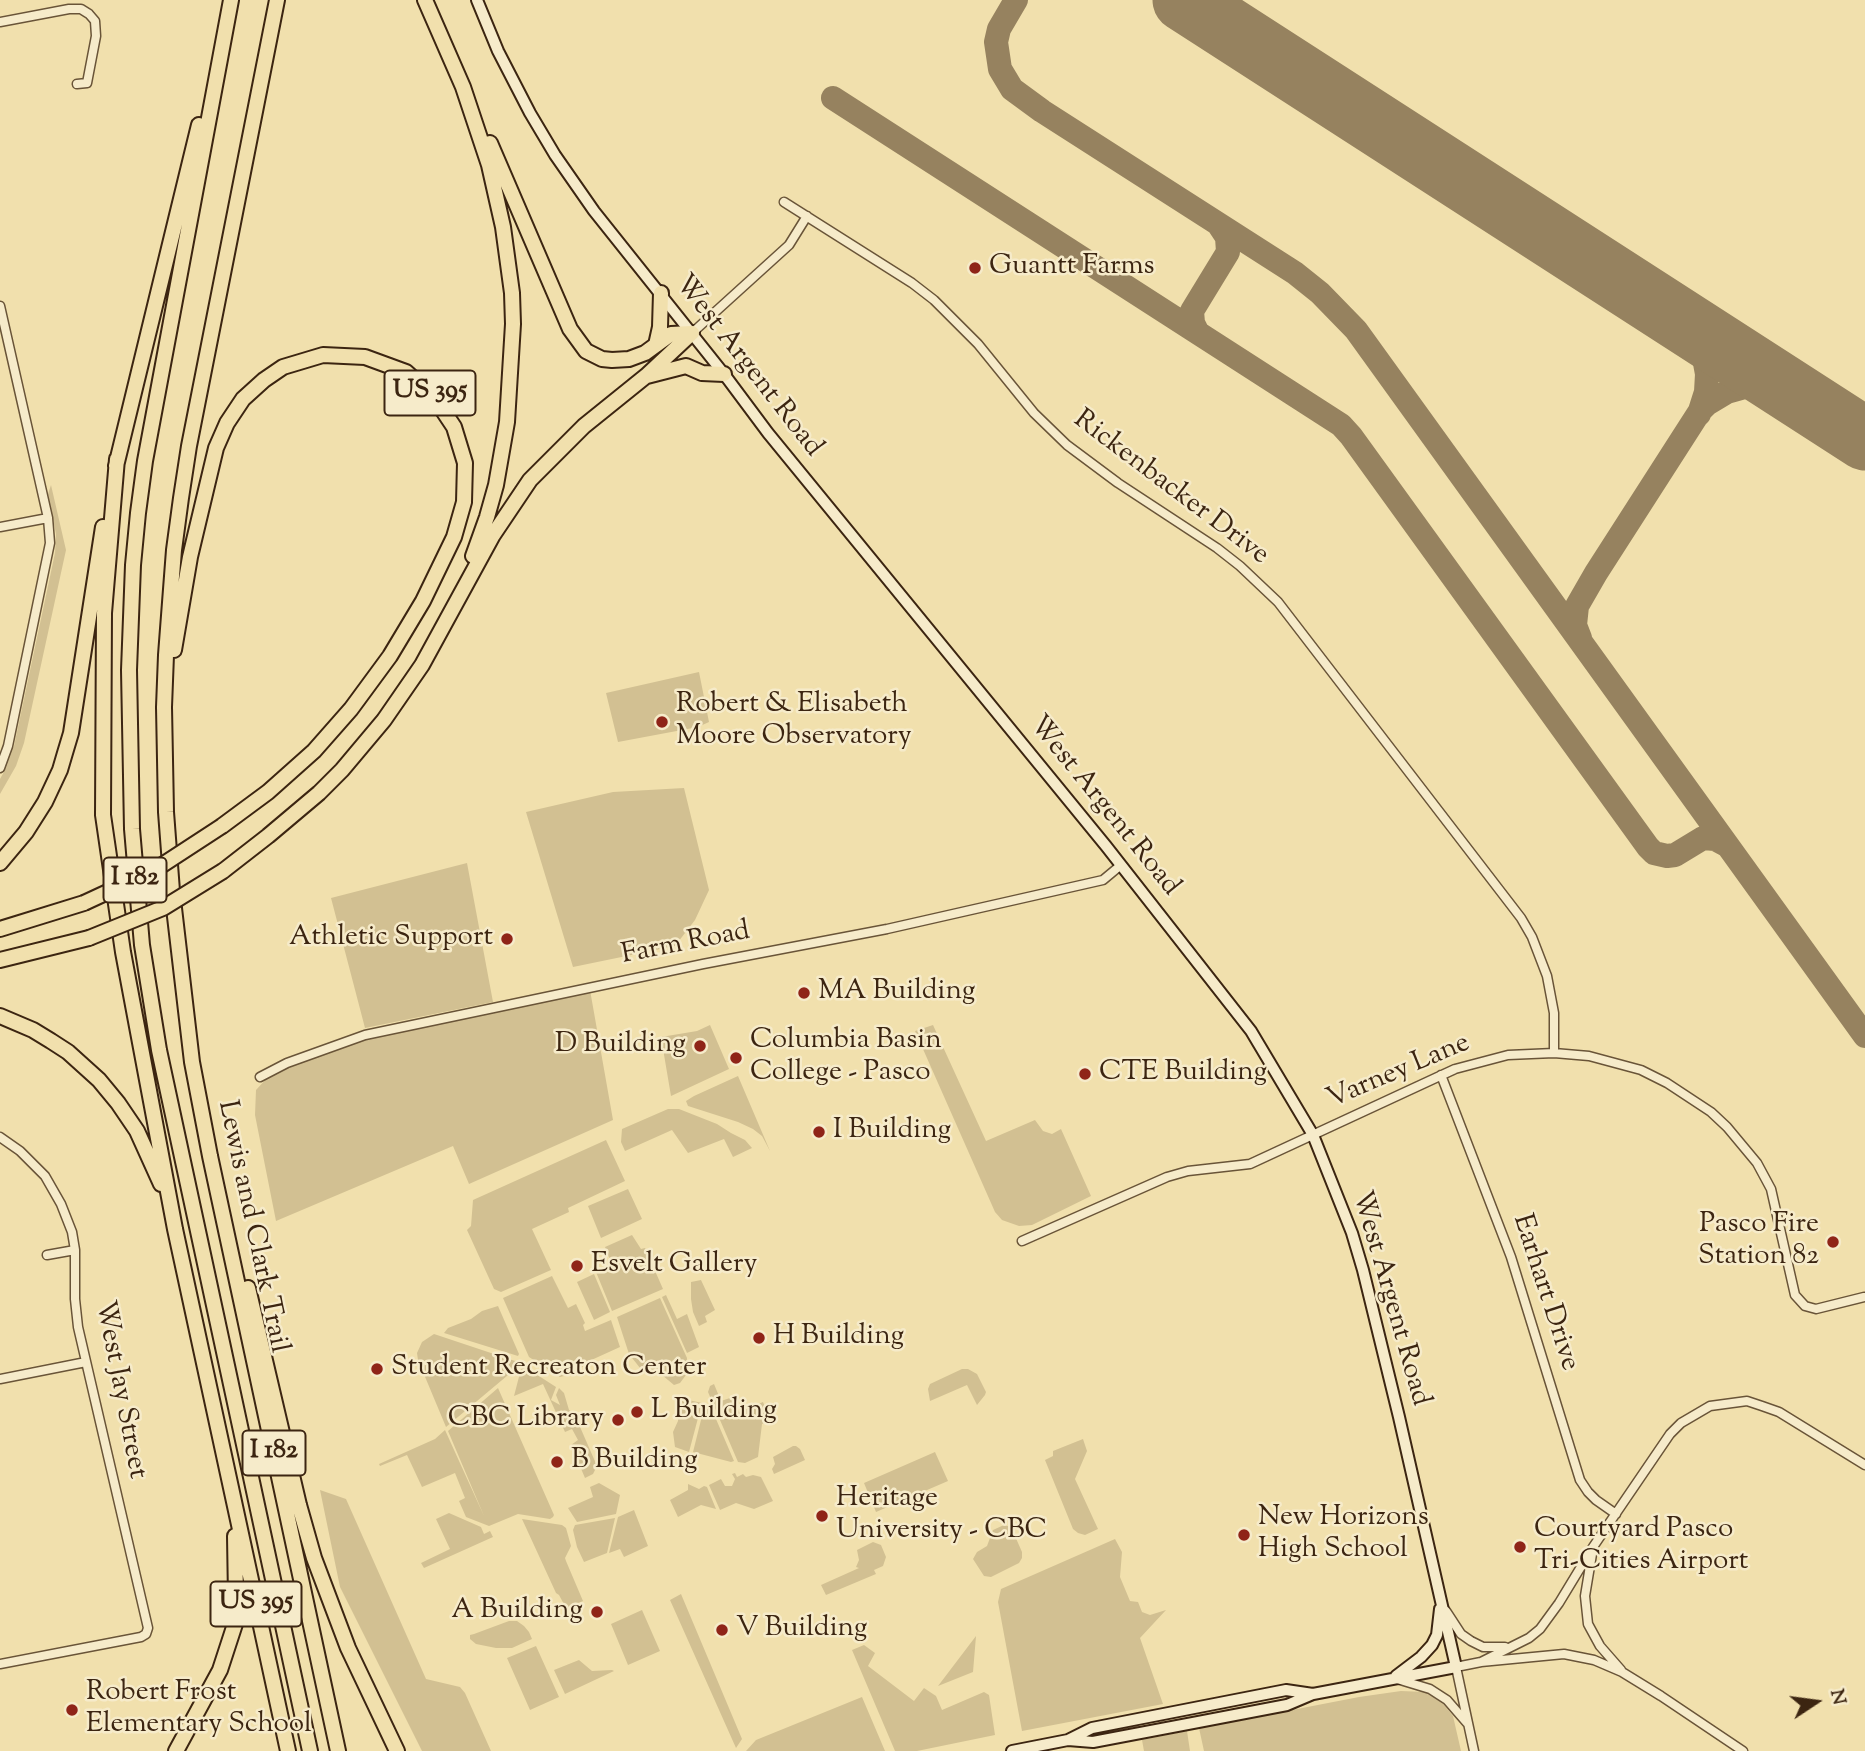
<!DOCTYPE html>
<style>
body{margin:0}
#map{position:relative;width:1865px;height:1751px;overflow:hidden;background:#f1e0ad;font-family:"Sorts Mill Goudy",serif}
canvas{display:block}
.north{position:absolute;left:1781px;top:1667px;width:70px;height:70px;-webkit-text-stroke:5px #f6ebca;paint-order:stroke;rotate:77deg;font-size:19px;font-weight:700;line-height:28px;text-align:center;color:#3c2511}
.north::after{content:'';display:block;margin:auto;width:24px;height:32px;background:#3c2511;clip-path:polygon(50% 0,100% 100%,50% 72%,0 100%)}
</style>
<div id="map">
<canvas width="1865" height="1751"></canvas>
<div class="north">N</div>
</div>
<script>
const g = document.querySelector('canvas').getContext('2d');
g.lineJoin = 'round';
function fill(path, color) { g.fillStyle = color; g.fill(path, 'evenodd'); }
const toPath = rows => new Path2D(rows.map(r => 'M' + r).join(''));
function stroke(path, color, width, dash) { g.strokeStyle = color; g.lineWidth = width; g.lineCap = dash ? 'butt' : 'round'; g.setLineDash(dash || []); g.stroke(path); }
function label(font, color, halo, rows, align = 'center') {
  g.font = font + ' "Sorts Mill Goudy",serif'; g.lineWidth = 5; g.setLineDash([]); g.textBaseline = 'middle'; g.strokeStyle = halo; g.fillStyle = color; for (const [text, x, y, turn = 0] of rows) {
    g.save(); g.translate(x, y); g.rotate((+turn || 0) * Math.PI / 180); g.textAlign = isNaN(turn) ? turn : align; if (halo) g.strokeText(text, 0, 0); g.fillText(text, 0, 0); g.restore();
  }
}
const green = toPath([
 [51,485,66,550,24,743,16,766,0,794,0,779,6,768,14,746,55,553,56,534,48,494],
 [699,672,709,722,698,727,618,742,606,693],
 [684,788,709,890,695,920,675,946,573,967,526,812,613,792],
 [467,863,493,1002,365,1028,331,898],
 [590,990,613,1120,469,1184,453,1146,276,1221,255,1115,256,1090,268,1077,290,1065,380,1034],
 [710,1025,729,1069,671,1096,661,1037,697,1031],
 [933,1025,986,1141,1035,1120,1043,1131,1052,1134,1061,1129,1091,1196,1032,1225,1019,1226,1002,1220,995,1212,915,1031],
 [738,1076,770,1151,762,1136,753,1129,738,1122,688,1106,686,1101,694,1096],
 [668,1109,679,1109,717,1124,731,1133,745,1140,752,1148,733,1157,724,1139,688,1153,672,1130,625,1151,621,1142,622,1129],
 [606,1140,625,1181,568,1208,569,1212,532,1229,551,1270,501,1292,494,1289,467,1230,471,1226,473,1200],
 [628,1189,642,1219,601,1238,588,1206],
 [632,1235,641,1249,645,1248,663,1289,612,1311,596,1272,612,1265,605,1247],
 [594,1274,610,1312,594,1320,577,1282],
 [552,1276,568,1308,576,1304,585,1323,583,1325,585,1331,611,1320,620,1347,587,1362,576,1373,560,1377,529,1357,503,1298],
 [701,1280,715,1310,705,1316,707,1322,699,1326,693,1312,691,1299,691,1282],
 [666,1295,677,1319,687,1314,699,1347,687,1353,662,1297],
 [660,1298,687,1358,686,1375,680,1383,674,1385,662,1375,651,1370,640,1368,629,1354,617,1317],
 [498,1306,519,1354,518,1356,444,1333,448,1328,471,1319,482,1311],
 [434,1334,521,1363,520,1365,446,1427,418,1360,417,1353,422,1342],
 [525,1367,556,1387,551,1400,560,1405,556,1395,559,1388,564,1393,569,1410,574,1413,597,1466,593,1474,585,1478,571,1445,578,1440,572,1429,565,1432,543,1384,514,1396,521,1369],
 [962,1369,968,1369,977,1374,986,1392,985,1395,977,1405,967,1385,930,1401,928,1389,930,1384],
 [714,1384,721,1401,733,1397,739,1412,763,1402,770,1420,762,1424,758,1457,745,1463,738,1462,708,1392,710,1386],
 [498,1388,554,1515,553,1517,550,1519,518,1514,489,1526,466,1517,459,1501,465,1498,455,1473,422,1487,407,1455,380,1466,379,1464,435,1439,445,1430,484,1516,448,1431],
 [684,1399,702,1403,689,1452,675,1447,673,1432,678,1421,678,1405],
 [705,1404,710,1405,734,1461,731,1462,693,1452],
 [1083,1439,1087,1451,1075,1479,1098,1529,1085,1535,1078,1533,1073,1529,1045,1460,1053,1456,1053,1451],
 [793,1446,796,1446,800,1449,805,1460,774,1474,772,1469,775,1464,773,1457],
 [935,1452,948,1481,876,1512,864,1483],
 [735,1473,737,1477,743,1474,746,1477,753,1475,761,1477,773,1501,754,1509,736,1503,720,1510,709,1485,721,1479,725,1486,732,1486,735,1479,732,1474],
 [599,1483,620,1495,616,1514,577,1522,568,1508,593,1497,590,1487],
 [688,1484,699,1489,704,1486,707,1487,716,1509,701,1505,678,1517,670,1500,688,1490],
 [320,1490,346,1499,426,1679,460,1687,465,1693,491,1751,422,1751,340,1587],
 [634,1510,648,1546,624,1557,620,1549,609,1553,618,1517],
 [449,1513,481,1527,484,1534,490,1531,493,1537,424,1568,421,1563,450,1549,436,1519],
 [615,1518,607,1553,584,1562,577,1547,573,1530,575,1525],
 [522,1519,562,1525,566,1528,571,1546,565,1558,566,1561,583,1601,566,1608,559,1595,556,1593],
 [1004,1525,1011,1527,1022,1552,1022,1558,1019,1563,991,1577,984,1576,973,1559,977,1552,987,1546,993,1530],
 [1115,1539,1122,1552,1120,1577,1130,1601,1138,1602,1142,1612,1150,1615,1166,1610,1140,1638,1163,1704,1022,1731,998,1602,1001,1589],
 [873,1542,881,1545,886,1557,883,1566,874,1570,876,1574,826,1595,821,1585,859,1568,856,1567,859,1560,857,1550],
 [681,1594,742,1739,736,1748,670,1600],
 [642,1610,660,1651,628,1665,611,1624],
 [509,1621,517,1621,524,1626,529,1632,532,1639,512,1648,496,1648,476,1644,470,1639,470,1635,474,1634],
 [976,1636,973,1672,938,1686],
 [864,1645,875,1653,868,1666,914,1701,924,1688,936,1696,942,1710,984,1692,989,1695,995,1735,917,1751,895,1751,852,1650],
 [536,1646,559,1697,530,1710,507,1658],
 [579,1660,592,1671,612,1670,614,1671,565,1694,554,1670],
 [1401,1691,1425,1692,1440,1700,1453,1716,1461,1751,1204,1751,1199,1728,1359,1697],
 [862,1697,885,1751,746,1751,756,1740],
 [1187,1731,1190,1751,1144,1751,1142,1740]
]);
const taxiway = toPath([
 [1016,0,999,29,996,42,1000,69,1012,89,1042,111,1295,273,1320,293,1356,330,1865,1036],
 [833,98,1341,425,1351,436,1648,847,1654,853,1667,856,1675,855,1703,838,1715,839,1728,846],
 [1675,317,1690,333,1698,344,1705,363,1707,374,1706,392,1699,414],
 [1198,333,1193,323,1192,311,1228,252,1227,237,1219,225],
 [1580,638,1575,625,1577,606,1596,573,1700,411,1707,404,1727,392,1752,385,1775,387,1799,397]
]);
const runway = toPath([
 [1184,0,1865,439]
]);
const minor = toPath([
 [0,22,69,9,81,9,89,14,95,21,96,36,87,83,77,84],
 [784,202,912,283,934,300,978,344,1034,413,1067,445,1118,483,1217,548,1240,566,1278,602,1521,918,1532,937,1547,976,1554,1013,1554,1053],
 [0,306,48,518,50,543,8,746,0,768],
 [692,333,789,245,807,216],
 [0,527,48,518],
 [1441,1075,1511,1257,1580,1480,1588,1492,1596,1500,1616,1514],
 [260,1077,287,1063,365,1035,703,964,887,929,1103,880,1121,865],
 [0,1137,20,1151,45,1176,61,1204,72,1232,75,1250,75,1299,78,1327,148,1628,146,1634,141,1637,0,1664],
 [1022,1241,1167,1177,1188,1171,1250,1164,1455,1069,1508,1055,1554,1053,1589,1056,1641,1070,1667,1083,1711,1112,1727,1127,1757,1163,1771,1189,1795,1295,1805,1306,1816,1309,1864,1297],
 [47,1255,75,1250],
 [0,1379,86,1362],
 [1592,1554,1585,1596,1588,1624,1600,1646,1621,1670],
 [1446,1611,1461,1634,1471,1641,1483,1647,1505,1647],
 [1481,1662,1529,1638,1540,1629,1559,1603,1593,1547,1670,1434,1681,1423,1710,1406,1747,1401,1762,1406,1779,1412,1865,1465],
 [1397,1679,1430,1689,1447,1700,1467,1723],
 [1474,1751,1456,1667,1481,1662,1564,1654,1594,1660,1622,1672,1661,1696,1743,1751]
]);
const secondary = toPath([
 [477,0,498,51,530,113,555,155,594,211,724,374,768,433,1106,846,1251,1031,1313,1135,1352,1233,1363,1270,1399,1417,1456,1667,1313,1694,1287,1705,1193,1723,1093,1742,1068,1740],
 [1396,1676,1421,1657,1432,1645,1437,1635,1440,1609],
 [1012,1751,1068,1740,1092,1728,1286,1690,1313,1694]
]);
const motorway = toPath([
 [231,0,145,461,138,513,133,565,129,670,132,829,142,945,159,1050,310,1751],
 [277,0,189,446,181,498,174,550,166,655,164,707,166,812,172,891,192,1062,210,1156,338,1751],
 [425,0,463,87,489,165,503,227,512,293,513,324,507,422,496,485,487,517,473,556],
 [490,143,570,329,586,351,602,359,612,360,629,359,645,353,671,334,692,333],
 [656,345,660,327,661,293],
 [647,376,686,366,702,373,724,374],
 [117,459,104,613,103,815,123,952,175,1229,288,1751],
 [116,466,199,125],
 [174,650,190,557,216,448,227,423,243,399,264,380,283,367,323,355,365,357,406,372,434,397,454,427,465,463,464,502,454,537,423,601,390,656,351,709,314,751,268,792,222,826],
 [0,863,26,832,45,802,60,770,65,753,71,733,103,527],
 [223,871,268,836,319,793,342,770,384,720,422,665,493,535,530,480,584,426,646,376,692,333],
 [0,929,84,903],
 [0,960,89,938],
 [0,1016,33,1030,51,1041,68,1052,99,1080,118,1103,137,1131,161,1184],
 [248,1288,299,1505,314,1558,348,1648,397,1751],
 [176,1751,220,1670,235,1624,236,1598,235,1536]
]);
const motorwayBridge = toPath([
 [84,903,153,871,222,826],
 [89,938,163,908,223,871]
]);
const markers = [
 [975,268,7,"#8f2418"],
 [662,722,7,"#8f2418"],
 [507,939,7,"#8f2418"],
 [804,993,7,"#8f2418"],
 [700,1046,7,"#8f2418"],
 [736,1058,7,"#8f2418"],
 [1085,1074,7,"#8f2418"],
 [819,1132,7,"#8f2418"],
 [1833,1242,7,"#8f2418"],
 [577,1266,7,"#8f2418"],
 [759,1338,7,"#8f2418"],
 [377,1369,7,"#8f2418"],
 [637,1412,7,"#8f2418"],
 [618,1420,7,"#8f2418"],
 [557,1462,7,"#8f2418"],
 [822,1516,7,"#8f2418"],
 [1244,1535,7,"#8f2418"],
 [1520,1547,7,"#8f2418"],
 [597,1612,7,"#8f2418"],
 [722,1630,7,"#8f2418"],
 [72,1710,7,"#8f2418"]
];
const shields = [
 [430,393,91],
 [135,880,63],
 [274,1453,63],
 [256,1604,91]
];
const shieldNames = [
 ["US 395",430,393],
 ["I 182",135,880],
 ["I 182",274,1453],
 ["US 395",256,1604]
];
const poiNames = [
 ["Guantt Farms",989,268],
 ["Robert & Elisabeth",676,706],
 ["Moore Observatory",676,738],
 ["Athletic Support",493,939,"right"],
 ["MA Building",818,993],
 ["Columbia Basin",750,1042],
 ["College - Pasco",750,1074],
 ["D Building",686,1046,"right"],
 ["CTE Building",1099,1074],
 ["I Building",833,1132],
 ["Pasco Fire",1819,1226,"right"],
 ["Station 82",1819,1258,"right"],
 ["Esvelt Gallery",591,1266],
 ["H Building",773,1338],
 ["Student Recreaton Center",391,1369],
 ["L Building",651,1412],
 ["CBC Library",604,1420,"right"],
 ["B Building",571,1462],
 ["Heritage",836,1500],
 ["University - CBC",836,1532],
 ["New Horizons",1258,1519],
 ["High School",1258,1551],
 ["Courtyard Pasco",1534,1531],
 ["Tri-Cities Airport",1534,1563],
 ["A Building",583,1612,"right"],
 ["V Building",736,1630],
 ["Robert Frost",86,1694],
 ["Elementary School",86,1726]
];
const streetNames = [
 ["West Argent Road",747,367,52],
 ["Rickenbacker Drive",1170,489,37],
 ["West Argent Road",1103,807,51],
 ["Farm Road",686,945,-11],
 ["Varney Lane",1399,1073,-23],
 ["Lewis and Clark Trail",251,1227,78],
 ["Earhart Drive",1544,1293,72],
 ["West Argent Road",1389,1299,74],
 ["West Jay Street",119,1390,79]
];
fill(green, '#d2c092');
stroke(taxiway, '#96825f', 24);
stroke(runway, '#96825f', 63);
stroke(minor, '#695438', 11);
stroke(secondary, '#3c2511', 14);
stroke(motorway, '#3c2511', 18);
stroke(minor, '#f6ebca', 8);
stroke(secondary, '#f6ebca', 10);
stroke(motorway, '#f1e0ad', 14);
stroke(motorwayBridge, '#3c2511', 18, []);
stroke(motorwayBridge, '#f1e0ad', 14);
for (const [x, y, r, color] of markers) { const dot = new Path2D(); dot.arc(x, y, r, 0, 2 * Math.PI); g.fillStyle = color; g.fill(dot); stroke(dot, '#f6ebca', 2.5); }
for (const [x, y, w] of shields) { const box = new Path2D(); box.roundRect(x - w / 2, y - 22.5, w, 45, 5); g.fillStyle = '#f6ebca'; g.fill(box); stroke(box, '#3c2511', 2); }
label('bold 26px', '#3c2511', null, shieldNames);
label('28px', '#3c2511', '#f6ebca', poiNames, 'left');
label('28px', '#3c2511', '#f6ebca', streetNames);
</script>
